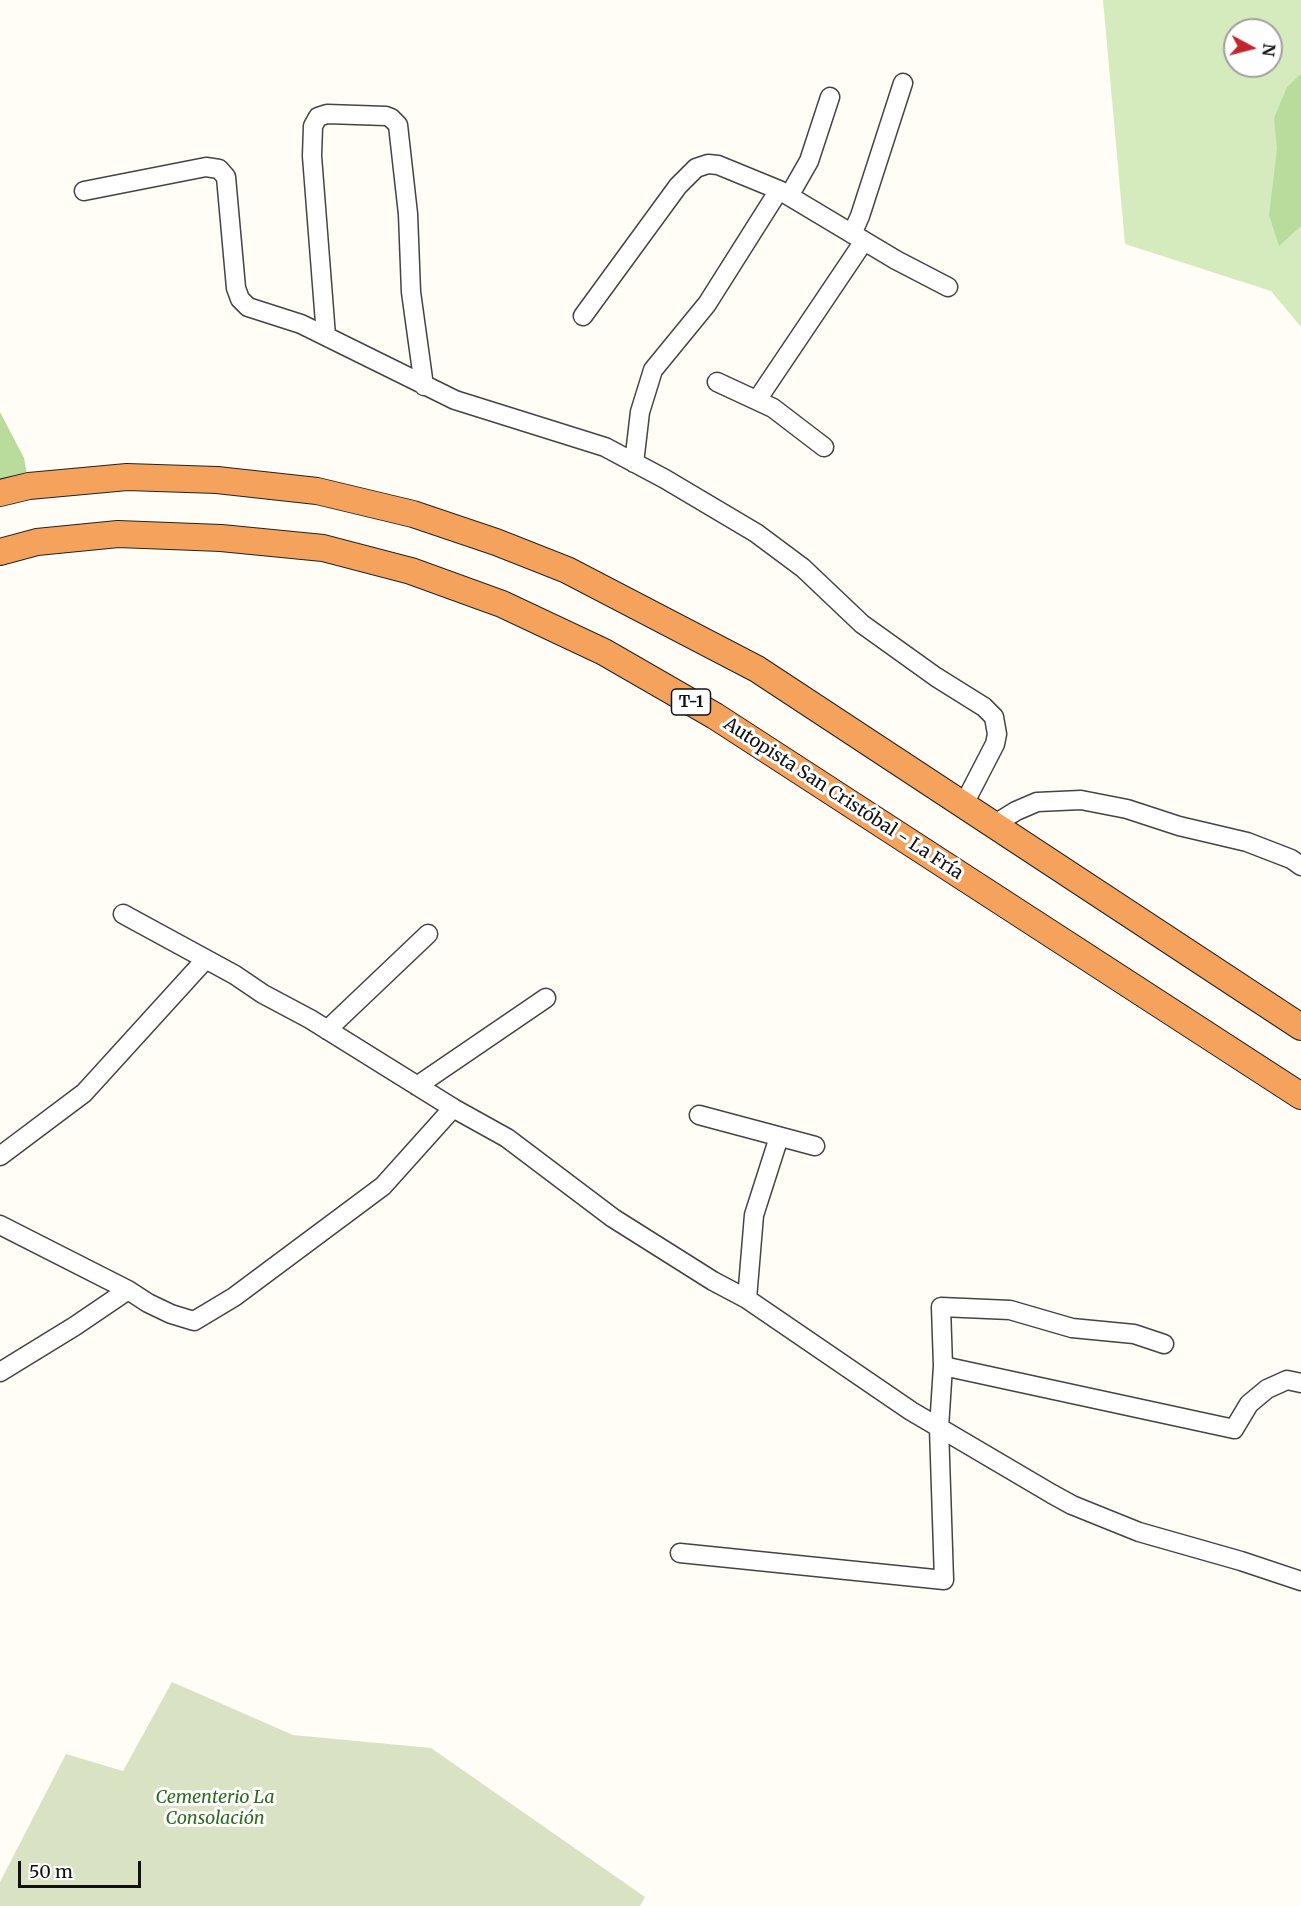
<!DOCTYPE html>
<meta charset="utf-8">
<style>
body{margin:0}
#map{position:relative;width:1301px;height:1906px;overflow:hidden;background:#fffdf5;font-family:Merriweather,serif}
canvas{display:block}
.north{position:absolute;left:1223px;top:18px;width:60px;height:60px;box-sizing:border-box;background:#fff;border:2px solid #a0a0a0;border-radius:50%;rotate:97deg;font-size:16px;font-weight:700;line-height:24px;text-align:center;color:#111}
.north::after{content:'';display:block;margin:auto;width:21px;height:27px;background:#c4262e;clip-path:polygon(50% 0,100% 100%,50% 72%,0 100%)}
.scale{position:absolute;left:18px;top:1861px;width:123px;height:27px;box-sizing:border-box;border:3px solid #111;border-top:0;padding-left:8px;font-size:18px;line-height:21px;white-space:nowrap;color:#111;-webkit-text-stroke:4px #fff;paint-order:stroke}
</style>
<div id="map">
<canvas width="1301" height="1906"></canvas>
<div class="north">N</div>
<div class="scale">50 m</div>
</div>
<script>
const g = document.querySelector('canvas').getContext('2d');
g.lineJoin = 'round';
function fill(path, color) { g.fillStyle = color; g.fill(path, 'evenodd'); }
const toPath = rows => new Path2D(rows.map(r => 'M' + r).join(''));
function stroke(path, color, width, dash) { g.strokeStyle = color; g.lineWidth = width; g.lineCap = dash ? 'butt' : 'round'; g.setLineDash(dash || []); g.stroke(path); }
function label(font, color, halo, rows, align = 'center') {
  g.font = font + ' Merriweather,serif'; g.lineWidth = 6; g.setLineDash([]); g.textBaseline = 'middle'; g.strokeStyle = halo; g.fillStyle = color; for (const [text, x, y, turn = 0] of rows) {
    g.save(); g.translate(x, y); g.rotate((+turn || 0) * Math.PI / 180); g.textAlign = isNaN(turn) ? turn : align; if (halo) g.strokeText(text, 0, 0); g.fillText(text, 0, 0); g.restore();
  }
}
const green = toPath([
 [1103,0,1301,0,1301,327,1271,291,1125,244],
 [1235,30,1271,30,1271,66,1235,66]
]);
const forest = toPath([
 [1301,74,1301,226,1279,246,1269,215,1277,149,1274,118,1287,87],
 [0,412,24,458,29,486,0,493]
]);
const cemetery = toPath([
 [172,1682,293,1735,431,1748,645,1897,640,1906,0,1906,0,1882,66,1754,123,1771]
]);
const minor = toPath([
 [84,191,206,167,219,169,226,177,236,288,240,299,248,307,301,324,455,400,605,447,665,479,756,533,803,568,862,624,936,677,984,707,994,717,997,734,995,744,964,804],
 [789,196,809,161,830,97],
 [852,234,860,216,903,83],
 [583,316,678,186,696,168,708,164,718,165,779,190,896,260,948,287],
 [326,336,312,156,313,126,318,117,327,114,386,116,391,118,398,125,408,214,411,292,424,386],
 [717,382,773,408,824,447],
 [757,400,864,241],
 [634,463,640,412,653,370,707,304,779,190],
 [995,824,1016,811,1037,802,1081,800,1127,809,1179,826,1247,842,1291,859,1301,866],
 [123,914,235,975,263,994,310,1019,453,1108,507,1138,613,1218,713,1281,747,1299,911,1411,1052,1494,1072,1505,1139,1532,1241,1561,1301,1581],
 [327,1030,428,934],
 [417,1086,546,998],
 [699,1115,815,1146],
 [0,1156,84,1093,205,960],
 [0,1225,128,1290,148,1303,171,1314,194,1321,234,1297,383,1186,453,1108],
 [747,1299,754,1215,779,1137],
 [943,1366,1234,1429,1249,1404,1267,1389,1287,1380,1301,1383],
 [0,1372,75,1326,128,1290],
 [680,1553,944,1580,939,1428,943,1366,941,1307,1010,1310,1072,1328,1134,1334,1164,1344]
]);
const highway = toPath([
 [0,493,29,486,127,477,217,480,317,491,413,514,496,542,567,570,757,669,1301,1027],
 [0,552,37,542,118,534,221,538,323,548,411,571,502,604,604,652,715,716,1301,1096]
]);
const shields = [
 [691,702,39]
];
const shieldNames = [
 ["T-1",691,702]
];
const streetNames = [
 ["Autopista San Cristóbal - La Fría",843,799,33]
];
const parkNames = [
 ["Cementerio La",215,1798],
 ["Consolación",215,1819]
];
fill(green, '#d5ebbd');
fill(forest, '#b9dc9c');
fill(cemetery, '#d9e3c4');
stroke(minor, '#444', 21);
stroke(highway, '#222', 28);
stroke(minor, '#fff', 18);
stroke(highway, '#f5a25d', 26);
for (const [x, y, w] of shields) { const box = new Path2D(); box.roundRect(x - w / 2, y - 13, w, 26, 4.5); g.fillStyle = '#fff'; g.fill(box); stroke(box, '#111', 1.5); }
label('bold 16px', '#111', null, shieldNames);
label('18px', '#111', '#fff', streetNames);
label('italic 18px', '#2f6b1f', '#fff', parkNames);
</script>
